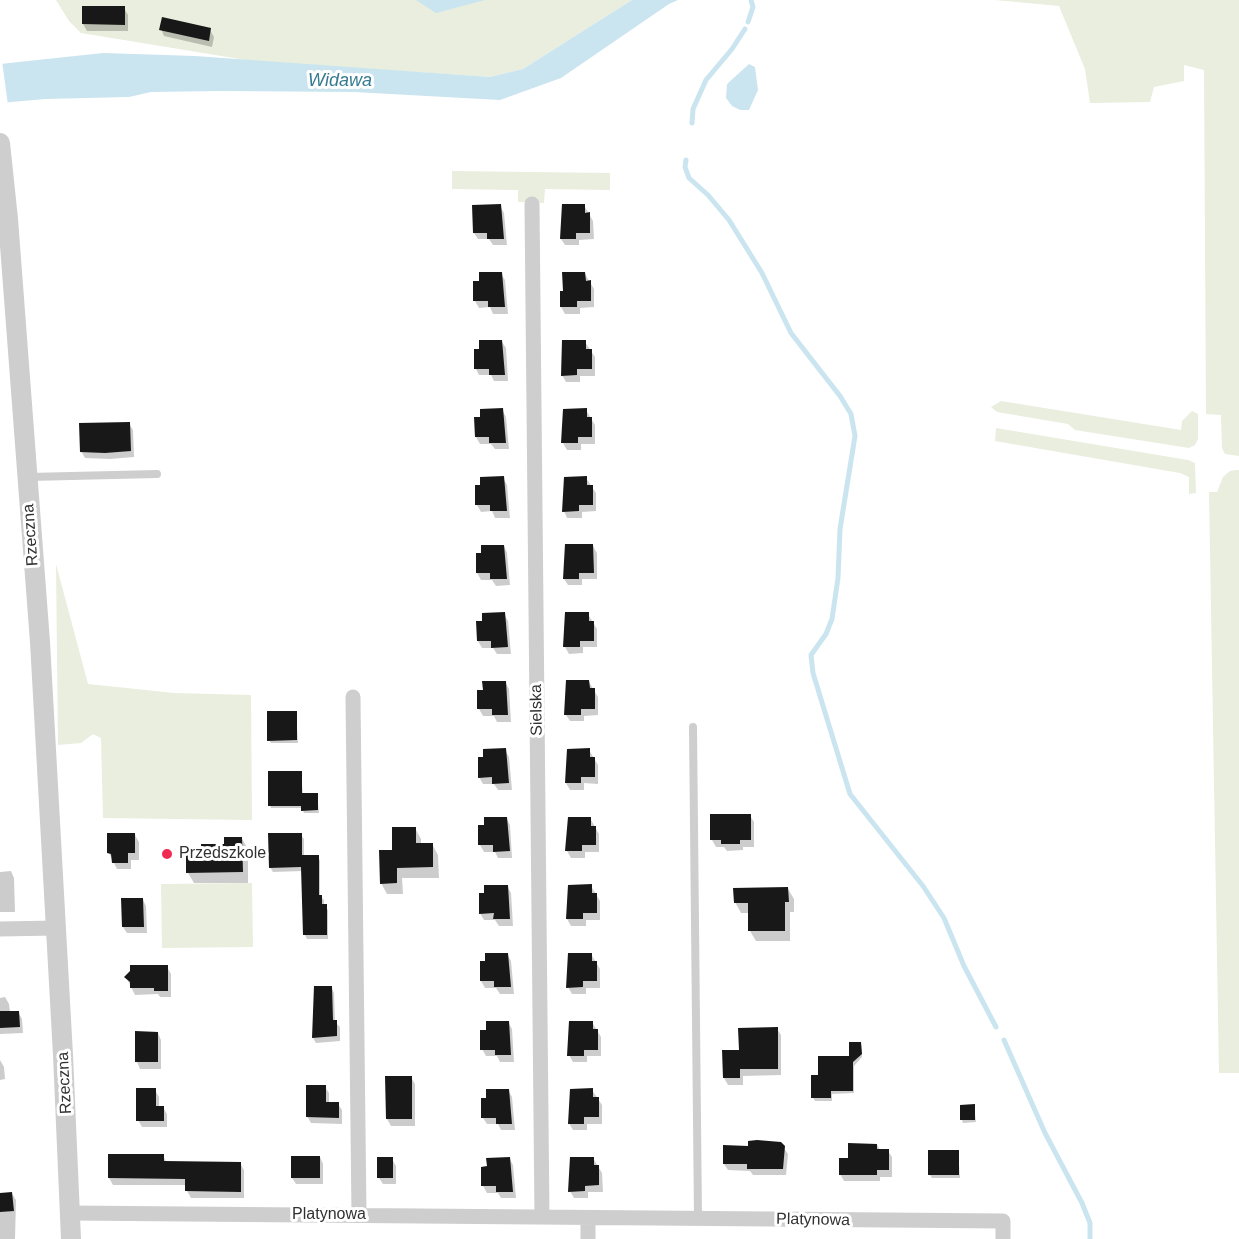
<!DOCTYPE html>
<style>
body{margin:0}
canvas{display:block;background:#fff}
</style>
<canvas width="1239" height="1239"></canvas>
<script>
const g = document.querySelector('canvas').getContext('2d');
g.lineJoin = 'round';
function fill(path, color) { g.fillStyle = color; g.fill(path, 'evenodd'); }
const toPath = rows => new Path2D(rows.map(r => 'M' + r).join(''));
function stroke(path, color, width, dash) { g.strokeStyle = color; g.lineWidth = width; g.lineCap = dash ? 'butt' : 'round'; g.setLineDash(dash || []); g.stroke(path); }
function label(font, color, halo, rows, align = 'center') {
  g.font = font + ' Helvetica,sans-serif'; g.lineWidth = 6; g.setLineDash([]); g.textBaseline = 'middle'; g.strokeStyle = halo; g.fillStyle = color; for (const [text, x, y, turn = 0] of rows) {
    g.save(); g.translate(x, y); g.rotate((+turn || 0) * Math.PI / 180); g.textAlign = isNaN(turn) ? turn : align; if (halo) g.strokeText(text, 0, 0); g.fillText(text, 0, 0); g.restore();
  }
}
const green = toPath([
 [56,0,632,0,523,69,490,77,252,61,81,33,69,21],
 [995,0,1239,0,1239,456,1225,454,1222,448,1221,415,1206,414,1204,70,1184,65,1184,81,1154,87,1150,102,1090,103,1085,69,1059,6],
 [452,171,610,173,610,190,545,189,544,203,518,202,518,190,452,189],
 [1001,401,1181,430,1182,421,1192,411,1198,414,1198,439,1195,445,1189,448,1075,430,1068,424,997,412,991,407],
 [996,428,1188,460,1195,463,1196,493,1189,494,1189,477,1180,473,995,441],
 [1236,470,1239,470,1239,1073,1219,1073,1209,492,1217,492,1223,477,1230,471],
 [56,564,88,684,174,693,251,695,252,820,103,818,101,738,93,734,81,743,58,745],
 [252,883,253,947,162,948,161,884]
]);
const water = toPath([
 [416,0,485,0,436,13],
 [632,0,678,0,669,4,561,78,500,100,354,92,221,91,151,92,129,97,45,99,0,103,0,64,103,53,195,56,490,77,523,69],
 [749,64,755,67,758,90,749,110,740,110,732,106,726,98,727,84]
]);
const pier = toPath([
 [0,61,2,61,8,105,0,106]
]);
const shadow = toPath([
 [124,8,128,15,128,31,87,31,83,24],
 [161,29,210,30,214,37,212,47,164,36],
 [584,205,593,221,594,239,579,240,579,245,565,245,561,239],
 [500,206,504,213,507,245,493,245,489,239,478,239,474,233],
 [501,274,505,280,508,314,493,314,490,307,479,308,475,301,480,282],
 [585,274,594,289,594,307,580,308,580,314,565,314,561,307,564,292],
 [502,342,506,348,508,381,494,381,491,375,479,375,476,369],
 [585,342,595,357,595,376,580,376,580,382,566,382,562,375],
 [502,410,506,417,509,449,495,449,491,444,480,444,476,437],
 [565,410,586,410,595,425,595,444,581,444,581,450,567,450,563,443],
 [129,424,133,430,134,457,110,459,85,458,81,451],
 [503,478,507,485,510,518,495,518,492,511,481,512,477,505],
 [586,478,596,493,596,511,582,512,582,518,567,518,564,511],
 [504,546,507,553,510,585,496,586,492,580,481,580,477,573,477,555],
 [593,546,597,553,597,579,582,579,582,585,568,585,564,579,564,564],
 [504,614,508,621,511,654,497,654,493,648,482,648,478,641],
 [588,614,597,629,597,647,583,647,583,653,569,654,565,647],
 [505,682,509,689,511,722,497,722,494,716,483,716,479,709,479,691,484,691],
 [589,682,598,697,598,715,584,716,584,721,570,721,566,715],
 [296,712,298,743,271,743,269,740],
 [505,750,509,757,512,790,498,790,494,784,483,784,479,777],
 [589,750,598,765,598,784,584,783,584,790,570,790,566,783],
 [301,773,303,795,317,795,319,813,304,813,302,808,271,808,270,805],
 [750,816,754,822,754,847,743,847,743,850,727,851,724,847,716,847,712,840],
 [506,818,510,825,512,858,498,858,495,852,484,852,480,845,480,827],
 [590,818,599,834,599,852,585,852,585,858,571,858,567,851],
 [415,828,421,839,421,845,432,844,438,855,439,878,402,878,403,894,387,894,381,883,393,852],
 [135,835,139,842,139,860,131,860,131,869,117,869,109,853],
 [301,835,304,839,304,856,318,856,320,861,320,896,324,900,324,906,328,910,328,939,307,939,305,935,303,871,273,872,270,867],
 [242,839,248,849,248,883,194,883,188,873,203,852,226,846],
 [11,871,14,878,15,912,0,912,0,872],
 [507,886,511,893,513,926,499,926,495,920,484,920,480,913],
 [570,886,591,886,600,901,600,920,586,920,586,926,571,926,567,919],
 [788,889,794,899,794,912,790,912,790,941,756,941,750,931,749,913,741,913,735,902],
 [143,900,146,906,147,933,127,933,123,927],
 [507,954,511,961,514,994,500,994,496,988,485,988,481,981,481,963],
 [591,954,600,969,600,988,586,988,586,994,572,994,568,987],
 [167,967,171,974,171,997,160,997,158,994,135,995,126,977],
 [331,987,334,993,335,1022,340,1027,340,1041,316,1043,313,1038,315,988],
 [5,997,9,1004,10,1012,18,1012,22,1019,23,1033,0,1034,0,998],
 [508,1022,512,1029,514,1062,500,1062,497,1056,486,1056,482,1049,487,1031],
 [592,1022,601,1037,601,1056,587,1056,587,1062,573,1062,569,1055],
 [777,1029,781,1035,781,1075,743,1076,743,1085,728,1085,724,1078,740,1051],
 [158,1033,161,1040,161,1069,140,1069,137,1062],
 [861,1043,862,1057,854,1066,854,1093,832,1094,832,1101,815,1101,813,1098,820,1077,850,1057],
 [0,1060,4,1067,5,1079,0,1080],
 [411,1077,415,1084,415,1126,391,1126,387,1119],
 [325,1087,329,1093,329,1104,338,1104,342,1110,342,1124,311,1123,307,1116],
 [155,1090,159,1097,159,1107,163,1107,167,1114,167,1127,142,1127,138,1120],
 [508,1090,512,1097,515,1130,501,1130,498,1124,487,1124,483,1118],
 [592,1090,602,1105,602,1124,587,1124,587,1130,573,1130,569,1123],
 [974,1106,976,1122,963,1123,962,1120],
 [877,1145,880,1150,888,1151,892,1157,892,1177,880,1177,880,1181,844,1181,840,1174,849,1160],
 [783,1147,788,1154,786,1175,753,1175,750,1171,728,1170,724,1164],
 [958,1151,960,1178,932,1178,930,1175],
 [163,1156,167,1163,240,1163,244,1170,244,1198,191,1198,187,1191,187,1185,113,1185,109,1178],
 [320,1157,323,1164,323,1184,296,1184,292,1178],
 [509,1158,513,1165,516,1198,501,1198,498,1193,487,1193,483,1186],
 [593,1158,602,1173,603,1192,588,1192,588,1198,574,1198,570,1191],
 [392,1159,396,1166,396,1184,383,1184,379,1178],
 [0,1194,12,1194,16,1200,15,1239,0,1239]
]);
const stream = toPath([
 [748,22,753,7,751,0],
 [692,123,693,109,706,80,732,49,745,29],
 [686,160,685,167,689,178,708,195,729,220,762,273,791,333,840,396,851,414,855,436,840,529,838,578,832,619,826,634,811,655,813,673,850,794,923,886,944,918,964,966,996,1027],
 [1004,1040,1045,1133,1082,1203,1090,1223,1090,1239]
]);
const building = toPath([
 [82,6,125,6,125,25,82,24],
 [162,17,211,28,209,41,159,30],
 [501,204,504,239,487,239,487,233,473,233,472,205],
 [562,204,585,204,585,213,590,212,590,233,576,233,576,239,560,239],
 [479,272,502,272,505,307,488,307,488,301,473,301,473,281,479,281],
 [562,272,585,272,586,281,591,280,591,301,577,301,577,307,560,307,560,291,563,291],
 [479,340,502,340,505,375,489,375,489,369,474,369,474,349,479,349],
 [562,340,586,340,586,349,592,349,592,369,577,369,577,375,561,376],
 [503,408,506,443,489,443,489,437,475,437,474,417,480,417,480,409],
 [587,408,587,417,592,417,592,437,578,437,578,443,561,443,563,409],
 [130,422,131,451,105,453,80,452,79,423],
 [504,476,507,511,490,511,490,505,475,505,475,485,480,485,480,477],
 [587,476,587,485,593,485,593,505,579,505,579,511,562,512,564,477],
 [565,544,593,544,594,573,579,573,579,579,563,579],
 [481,545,504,545,507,579,490,579,490,573,476,573,476,553,481,553],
 [505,612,508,647,491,648,491,641,477,641,476,621,482,621,482,613],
 [565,612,589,612,589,621,594,621,594,641,580,641,580,647,563,647],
 [566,680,589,680,590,688,595,688,595,709,581,709,581,715,564,715],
 [482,681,506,681,508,715,492,715,492,709,477,709,477,690,483,690],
 [267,711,297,711,297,740,267,741],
 [506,748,509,783,492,784,492,777,478,778,478,757,483,757,483,749],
 [590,748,590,757,595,757,595,777,581,777,581,783,565,783,567,749],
 [268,771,302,771,302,793,318,793,318,810,301,811,301,806,268,806],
 [710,814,751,814,751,840,740,840,740,844,721,844,721,840,710,840],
 [484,817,507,817,510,851,493,852,493,845,478,845,478,825,484,825],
 [568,817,591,817,591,826,596,826,596,845,582,845,582,851,565,851],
 [392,827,416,827,416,843,433,843,433,867,397,868,397,883,380,884,379,850,392,850],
 [107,833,135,833,135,853,128,853,128,863,112,863,111,854,107,853],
 [268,833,302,833,302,855,319,855,319,895,322,895,322,904,327,904,327,935,303,935,301,867,269,868],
 [224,837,242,837,243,872,186,873,186,850,201,850,201,844,224,844],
 [592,884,592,893,597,893,597,913,583,913,583,919,566,919,568,885],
 [484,885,508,885,510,919,493,919,494,913,479,914,479,893,484,893],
 [788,887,789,902,785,902,785,931,748,931,748,903,734,903,733,888],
 [121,898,143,898,144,927,122,927],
 [485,953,508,953,511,987,494,987,494,981,480,981,480,961,485,961],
 [568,953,592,953,592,961,597,961,597,981,583,981,583,987,566,988],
 [130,965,168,965,168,991,154,991,154,988,130,988,130,982,124,977,130,971],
 [314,986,332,986,333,1020,337,1020,337,1036,312,1038],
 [0,1011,19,1011,20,1027,0,1028],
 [486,1021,509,1021,511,1055,495,1055,495,1050,480,1050,480,1030,486,1030],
 [569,1021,593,1021,593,1029,598,1029,598,1050,584,1050,584,1056,567,1056],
 [778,1027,778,1069,740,1069,740,1078,723,1078,722,1050,739,1050,738,1028],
 [135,1031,158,1032,158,1062,135,1062],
 [849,1042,861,1042,862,1054,853,1062,853,1091,831,1091,831,1098,811,1098,811,1075,818,1075,818,1056,849,1056],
 [385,1076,412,1076,412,1119,386,1119],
 [306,1085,326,1085,326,1102,339,1102,339,1118,306,1117],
 [136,1088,156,1088,156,1106,164,1106,164,1121,136,1121],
 [593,1088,593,1097,599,1097,599,1117,584,1117,584,1124,568,1124,570,1089],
 [486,1089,509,1089,512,1124,496,1124,496,1118,481,1118,481,1098,486,1098],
 [975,1104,975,1120,960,1120,960,1105],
 [757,1140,781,1142,785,1146,783,1169,747,1169,747,1164,723,1164,723,1145,748,1146,748,1141],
 [848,1143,877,1144,877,1149,889,1149,889,1170,877,1170,877,1175,839,1175,839,1158,848,1158],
 [928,1150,959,1150,959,1175,928,1175],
 [108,1154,164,1154,164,1161,241,1162,241,1192,185,1191,185,1179,108,1178],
 [291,1156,320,1156,320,1178,291,1178],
 [377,1157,393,1157,393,1178,377,1178],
 [510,1157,513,1192,496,1192,496,1186,481,1186,481,1167,487,1166,486,1158],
 [570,1157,594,1157,594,1165,599,1165,599,1185,585,1186,585,1191,568,1192],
 [12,1192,14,1211,0,1212,0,1193]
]);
const service = toPath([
 [29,477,157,474],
 [693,727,698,1218]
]);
const minor = toPath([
 [532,204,542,1217],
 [353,697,359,1215],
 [0,929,56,928],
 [70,1213,1003,1221,1003,1239],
 [588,1239,588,1218]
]);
const tertiary = toPath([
 [0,143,8,219,40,642,63,1055,71,1239]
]);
const markers = [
 [167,854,6,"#f12a52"]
];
const streetNames = [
 ["Rzeczna",31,535,-94],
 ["Sielska",537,710,-91],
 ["Rzeczna",65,1083,-93],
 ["Platynowa",329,1215],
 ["Platynowa",813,1220,1]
];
const poiNames = [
 ["Przedszkole",179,854]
];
const waterNames = [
 ["Widawa",340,81]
];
fill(green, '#e9eede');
fill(water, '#cae5ef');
fill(pier, '#fff');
fill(shadow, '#0003');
stroke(stream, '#cae5ef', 5);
fill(building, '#181818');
stroke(service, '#cecece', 8);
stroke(minor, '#cecece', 15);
stroke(tertiary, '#cecece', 20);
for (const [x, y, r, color] of markers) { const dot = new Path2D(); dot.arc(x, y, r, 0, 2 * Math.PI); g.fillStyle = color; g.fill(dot); stroke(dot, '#fff', 2); }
label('16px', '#313131', '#fff', streetNames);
label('16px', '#313131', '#fff', poiNames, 'left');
label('italic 18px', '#367a92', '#fff', waterNames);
</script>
